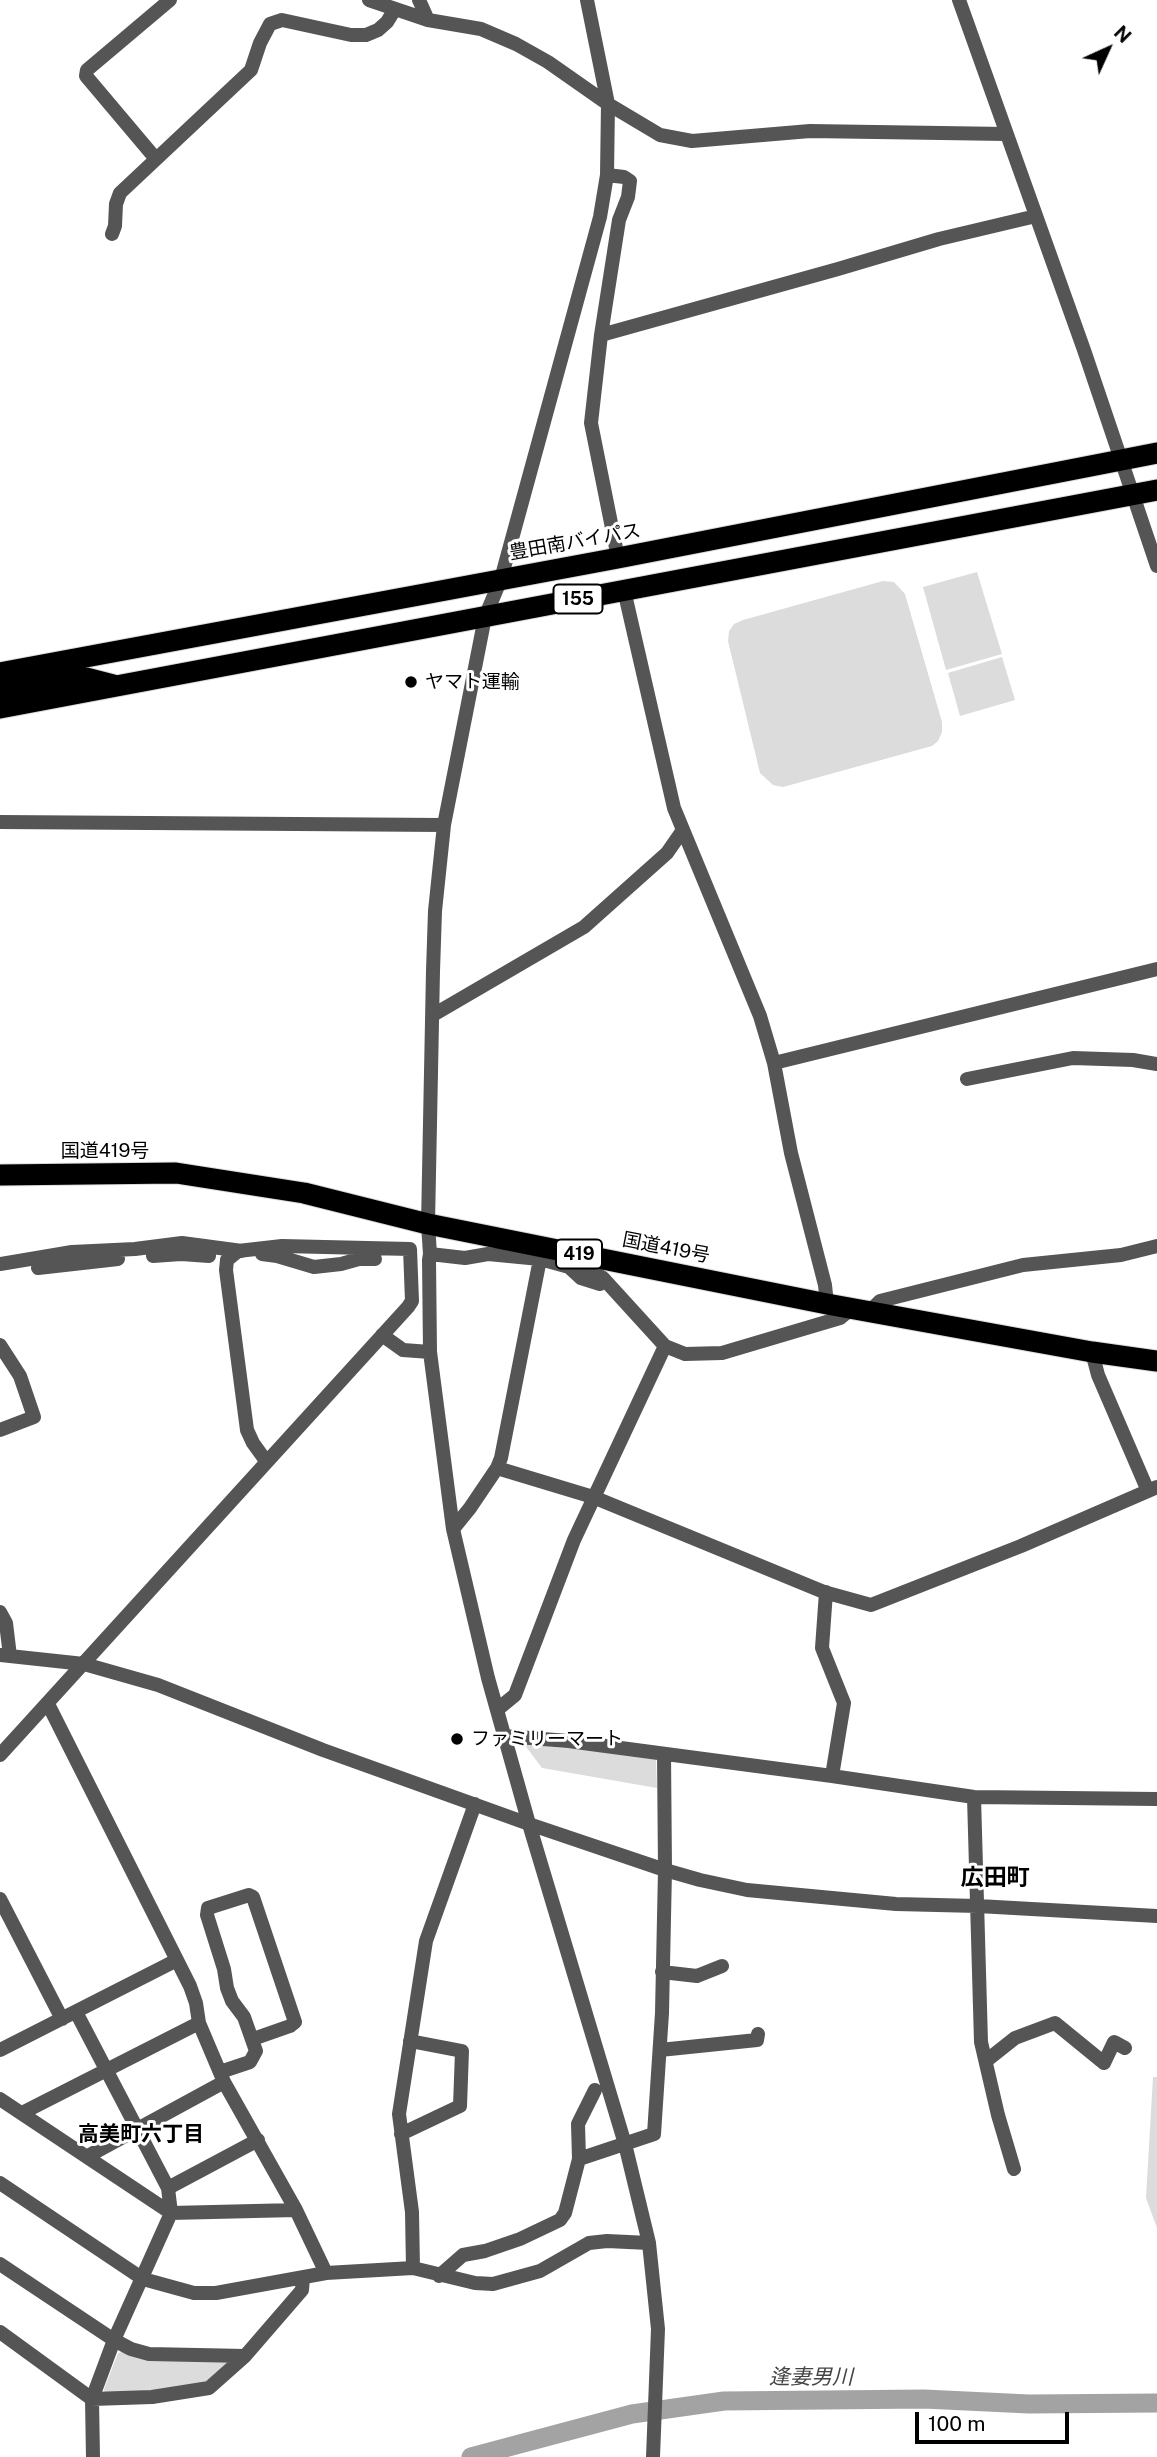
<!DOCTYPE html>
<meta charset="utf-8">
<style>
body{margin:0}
#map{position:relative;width:1157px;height:2457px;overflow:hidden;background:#fff;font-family:"Public Sans",sans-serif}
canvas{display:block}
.north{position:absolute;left:1073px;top:14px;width:70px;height:70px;-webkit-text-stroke:5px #fff;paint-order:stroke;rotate:45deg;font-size:19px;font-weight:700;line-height:28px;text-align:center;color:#000}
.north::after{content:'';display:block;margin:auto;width:24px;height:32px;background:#000;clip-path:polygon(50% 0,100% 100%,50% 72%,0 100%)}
.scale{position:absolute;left:915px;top:2412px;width:154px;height:32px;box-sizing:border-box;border:4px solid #000;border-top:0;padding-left:9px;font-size:21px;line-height:24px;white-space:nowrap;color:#000;-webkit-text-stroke:5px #fff;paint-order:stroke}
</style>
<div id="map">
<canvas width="1157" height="2457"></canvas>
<div class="north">N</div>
<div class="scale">100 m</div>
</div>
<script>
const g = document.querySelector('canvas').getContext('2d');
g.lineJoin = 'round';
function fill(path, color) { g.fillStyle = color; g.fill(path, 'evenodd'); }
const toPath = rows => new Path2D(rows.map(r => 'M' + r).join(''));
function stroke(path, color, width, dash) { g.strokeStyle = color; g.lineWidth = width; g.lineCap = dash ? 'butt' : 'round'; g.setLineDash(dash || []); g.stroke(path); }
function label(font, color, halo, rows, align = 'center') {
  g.font = font + ' "Public Sans","Noto Sans JP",sans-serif'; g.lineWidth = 6; g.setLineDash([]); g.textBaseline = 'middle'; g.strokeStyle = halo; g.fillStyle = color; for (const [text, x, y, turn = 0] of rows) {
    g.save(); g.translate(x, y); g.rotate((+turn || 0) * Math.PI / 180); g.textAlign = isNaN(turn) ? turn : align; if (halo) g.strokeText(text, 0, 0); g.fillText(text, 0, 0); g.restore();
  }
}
const green = toPath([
 [977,572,1002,654,946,670,923,587],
 [883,581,894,582,905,594,942,722,942,732,938,741,932,746,783,787,773,785,760,773,728,641,729,631,734,624,743,620],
 [1002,657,1015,700,960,716,948,673],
 [524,1744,654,1757,656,1759,657,1788,542,1768],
 [1153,2077,1157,2077,1157,2228,1146,2198],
 [126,2351,233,2358,208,2386,105,2395,104,2389,118,2353]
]);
const river = toPath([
 [471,2457,632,2414,724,2401,924,2399,1029,2404,1157,2403]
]);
const minor = toPath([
 [369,0,428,20,481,29,516,44,548,62,608,104,660,135,692,141,810,131,1006,134],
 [419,0,428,20],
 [587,0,608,104,607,175,600,217,501,579,485,617,444,825,435,911,433,971,428,1224,430,1254,429,1260,430,1352,453,1529,488,1678,529,1824,625,2144,649,2243,658,2329,653,2457],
 [959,0,1084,350,1157,566],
 [156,159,86,76,87,70,170,0],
 [607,175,624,177,630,181,628,197,619,220,601,335,591,423,618,558],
 [112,234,115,226,116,204,120,193,251,70,260,43,270,24,282,20,351,35,366,35,378,30,387,22,395,9],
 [601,335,838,269,939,239,1036,216],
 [624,590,674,808,760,1016,774,1063,1157,969],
 [0,822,444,825],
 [433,1015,584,927,667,853,683,830],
 [774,1063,791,1153,825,1285,827,1304],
 [967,1079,1073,1058,1133,1060,1157,1064],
 [262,1254,277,1256,314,1267,341,1264,359,1259,375,1259],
 [430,1254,465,1258,488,1254,540,1259,569,1267,581,1278,600,1284],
 [566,1254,581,1266,603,1278,665,1346,685,1354,722,1353,840,1318,852,1308],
 [153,1256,181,1254,209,1256],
 [0,1264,72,1252,135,1249,182,1243,242,1251],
 [38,1268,118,1259],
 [869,1312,880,1301,1023,1265,1121,1255,1157,1246],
 [382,1335,403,1350,430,1352],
 [0,1345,20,1376,34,1417,0,1430],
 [1092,1352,1098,1375,1148,1491],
 [497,1468,593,1497,824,1592,871,1605,1021,1546,1157,1487],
 [453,1529,470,1508,497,1468,501,1458,540,1259,540,1246],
 [826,1592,822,1648,844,1703,832,1776],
 [0,1612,6,1623,10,1656],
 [0,1655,84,1664,158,1685,323,1750,529,1824,665,1870,700,1880,747,1890,896,1904,978,1906,1157,1916],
 [48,1704,190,1986,196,2003,199,2023,224,2082,296,2210,326,2273],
 [498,1709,515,1695,574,1540,665,1346],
 [505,1736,568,1741,832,1776,974,1797,1157,1799],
 [0,1755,408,1307,412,1301,410,1249,282,1246,238,1251,227,1260,226,1270,247,1430,253,1443,266,1461],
 [974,1797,981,2042,998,2115,1014,2169],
 [0,1899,62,2019],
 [662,1972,697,1976,722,1966],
 [76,2012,168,2188,171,2213,114,2340,92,2399,93,2457],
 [0,2050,177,1960],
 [660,2050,757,2040,758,2034],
 [986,2061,1015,2038,1055,2023,1104,2063,1114,2042,1125,2048],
 [220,2072,250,2062,256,2051,244,2017,232,2001,227,1988,224,1969,207,1915,208,1908,249,1895,253,1897,295,2022,290,2026,253,2039],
 [0,2099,171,2213,296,2210],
 [22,2113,199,2023],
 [401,2134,460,2106,462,2051,410,2041],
 [88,2156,224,2082],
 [579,2159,578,2124,595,2090],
 [0,2183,143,2279,194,2293,216,2293,326,2273,413,2268,475,2283,493,2284,540,2271,589,2243,607,2241,649,2243],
 [168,2188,258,2140],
 [0,2264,114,2340,131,2349,149,2354,245,2356],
 [413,2268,412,2212,399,2114,426,1941,475,1804],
 [439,2276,463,2255,485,2251,520,2239,560,2220,565,2213,579,2159,654,2134,662,2013,665,1870,664,1754],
 [0,2332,92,2399,152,2397,209,2388,245,2356,296,2297,302,2290,303,2278]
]);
const highway = toPath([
 [0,673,618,558,1157,453],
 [0,688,62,677,86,678,113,685],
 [0,708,1157,490],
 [0,1175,176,1173,304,1193,428,1224,827,1304,1092,1352,1157,1361]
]);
const markers = [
 [411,682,7,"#000"],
 [457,1739,7,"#000"]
];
const shields = [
 [578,599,49],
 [579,1254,46]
];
const shieldNames = [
 ["155",578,599],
 ["419",579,1254]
];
const streetNames = [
 ["豊田南バイパス",575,542,-10],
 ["国道419号",105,1151],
 ["国道419号",666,1248,11]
];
const poiNames = [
 ["ヤマト運輸",425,682],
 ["ファミリーマート",471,1739]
];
const neighbourhoodNames = [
 ["高美町六丁目",141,2135]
];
const waterNames = [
 ["逢妻男川",811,2378]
];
const quarterNames = [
 ["広田町",995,1878]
];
fill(green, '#dcdcdc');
stroke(river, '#a3a3a3', 19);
stroke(highway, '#dbdbdb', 23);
stroke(minor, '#555', 14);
stroke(highway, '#000', 21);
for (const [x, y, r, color] of markers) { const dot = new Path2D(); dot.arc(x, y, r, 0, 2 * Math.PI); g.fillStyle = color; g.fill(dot); stroke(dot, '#fff', 2.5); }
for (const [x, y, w] of shields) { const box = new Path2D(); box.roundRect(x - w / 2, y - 14.5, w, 29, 5); g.fillStyle = '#fff'; g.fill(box); stroke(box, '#000', 2); }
label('bold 18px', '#000', null, shieldNames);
label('19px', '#000', '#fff', streetNames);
label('19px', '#000', '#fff', poiNames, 'left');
label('bold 21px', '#000', '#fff', neighbourhoodNames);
label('italic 21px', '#444', '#fff', waterNames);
label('bold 23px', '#000', '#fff', quarterNames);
</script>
